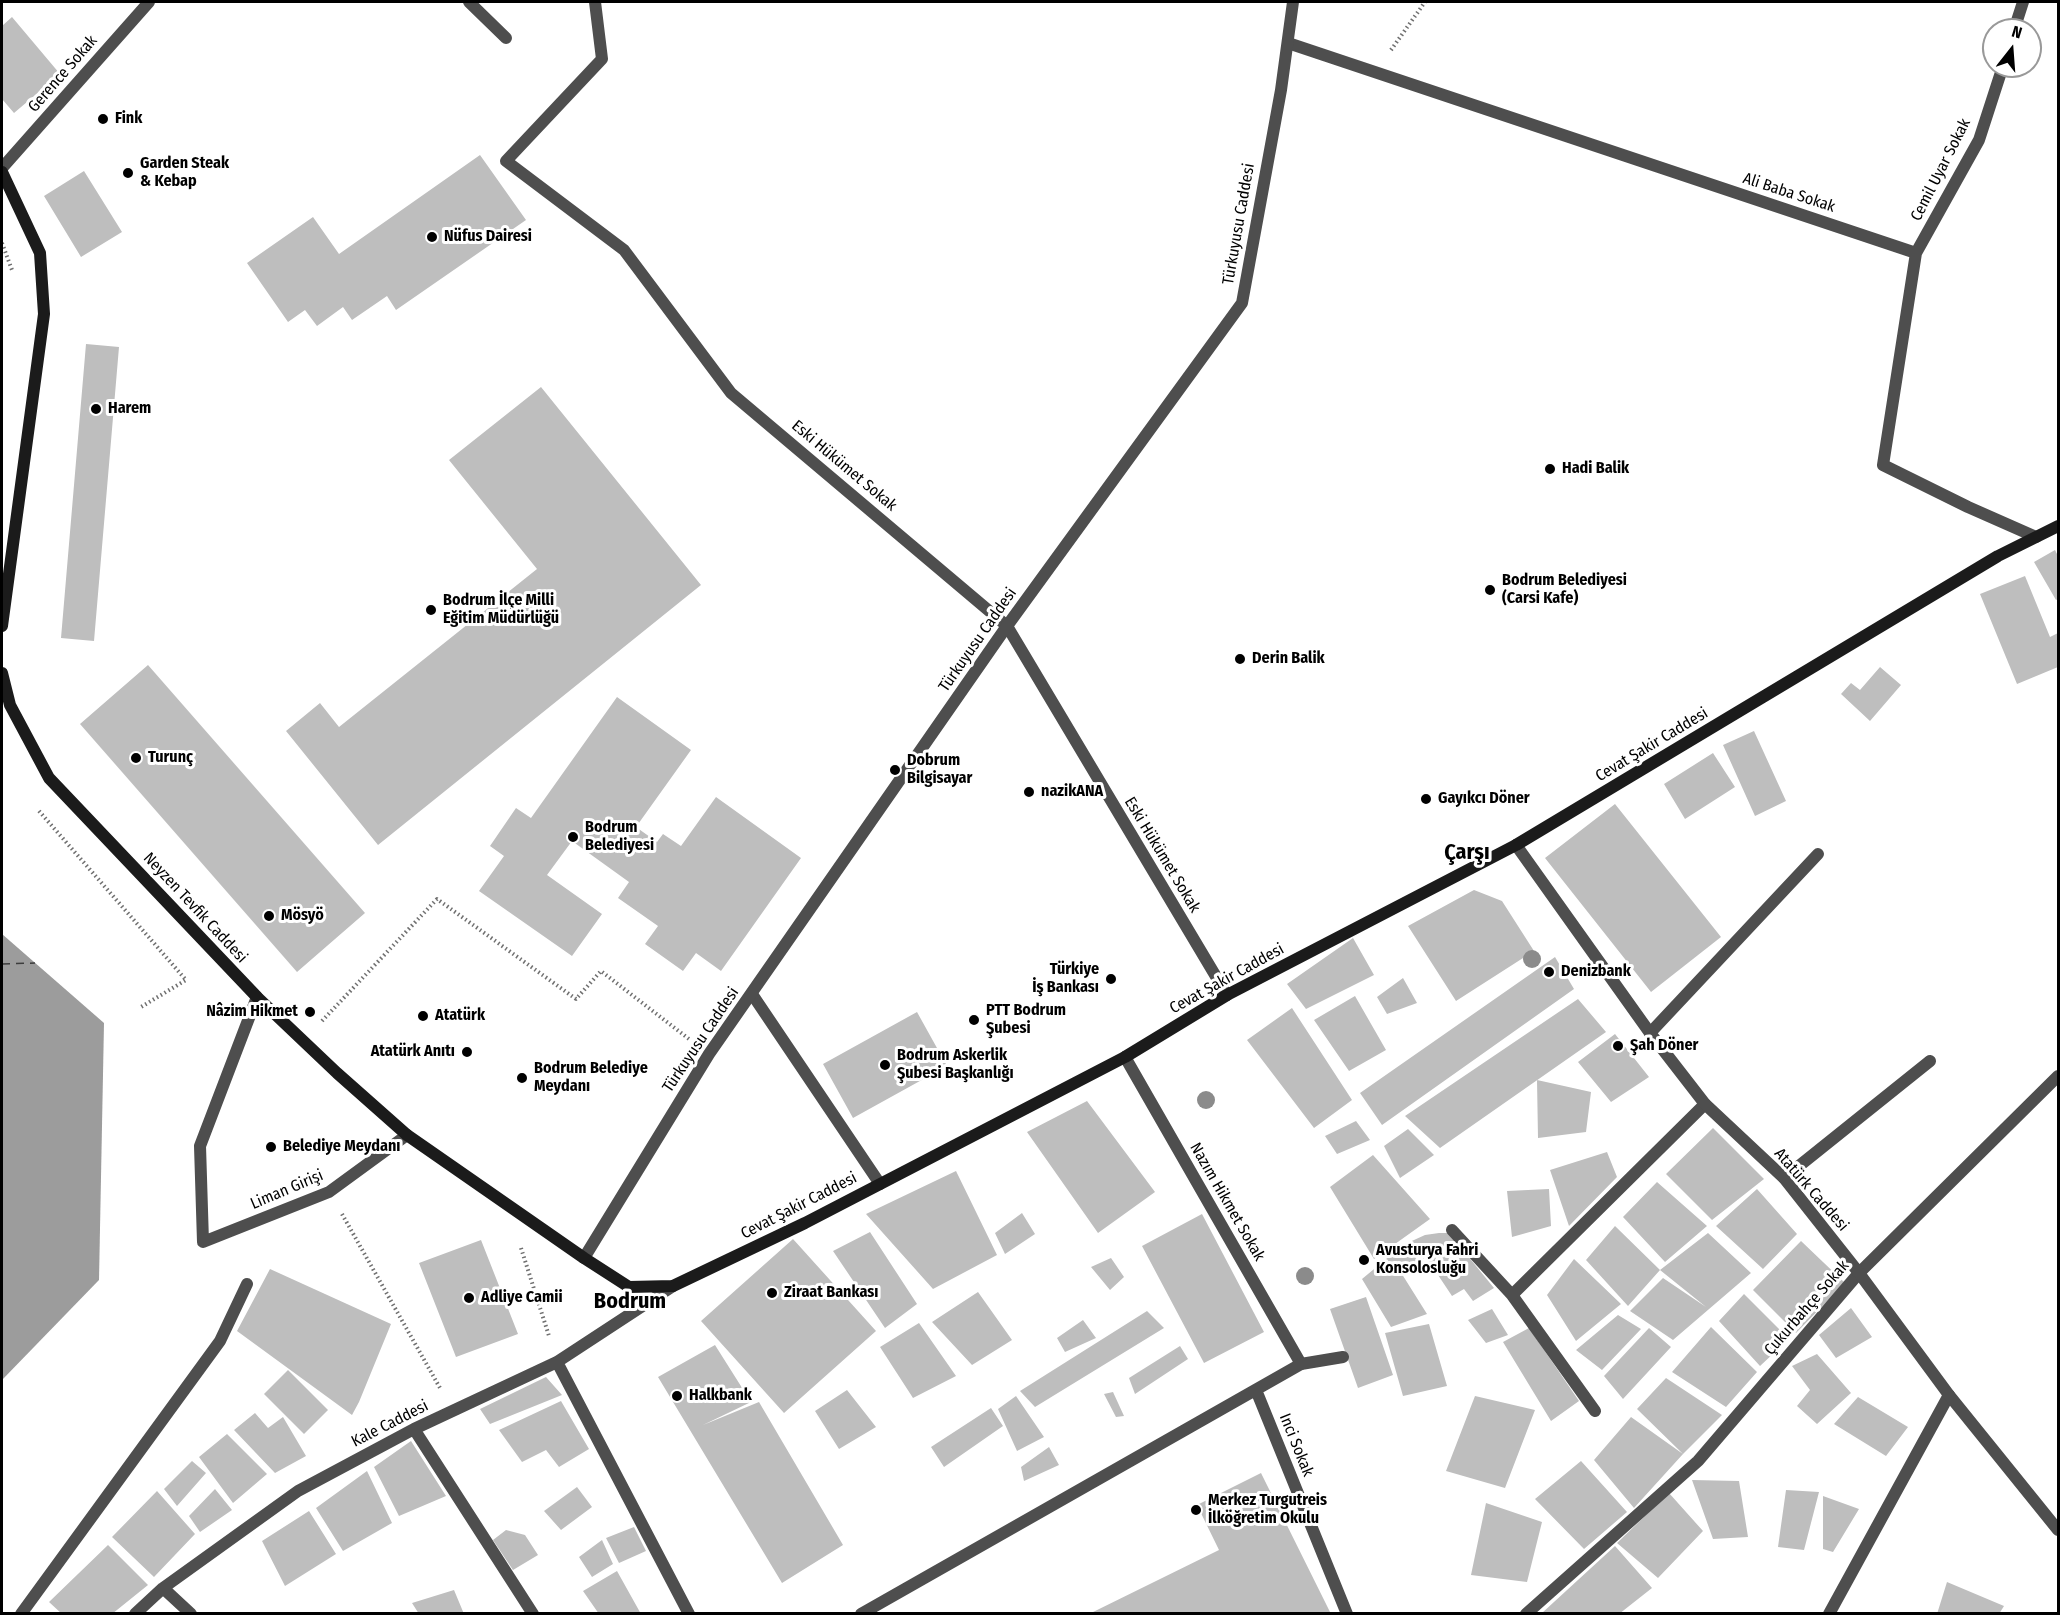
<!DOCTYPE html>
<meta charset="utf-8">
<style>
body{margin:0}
#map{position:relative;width:2060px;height:1615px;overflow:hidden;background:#fff;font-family:"Fira Sans Condensed",sans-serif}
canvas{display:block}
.frame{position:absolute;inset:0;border:3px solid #000;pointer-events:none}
.north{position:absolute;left:1982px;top:18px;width:60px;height:60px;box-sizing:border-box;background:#fff;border:2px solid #999;border-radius:50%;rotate:17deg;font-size:16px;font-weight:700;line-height:24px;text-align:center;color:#000}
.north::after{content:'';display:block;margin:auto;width:21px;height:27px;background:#000;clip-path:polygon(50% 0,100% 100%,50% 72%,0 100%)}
</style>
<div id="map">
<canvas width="2060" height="1615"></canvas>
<div class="frame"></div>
<div class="north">N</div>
</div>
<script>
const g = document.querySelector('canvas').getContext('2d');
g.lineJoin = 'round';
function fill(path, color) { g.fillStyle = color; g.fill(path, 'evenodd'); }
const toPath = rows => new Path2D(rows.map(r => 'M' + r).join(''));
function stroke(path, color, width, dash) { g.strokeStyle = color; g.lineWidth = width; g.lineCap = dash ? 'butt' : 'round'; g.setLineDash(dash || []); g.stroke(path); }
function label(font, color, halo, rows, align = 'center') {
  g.font = font + ' "Fira Sans Condensed",sans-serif'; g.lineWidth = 6; g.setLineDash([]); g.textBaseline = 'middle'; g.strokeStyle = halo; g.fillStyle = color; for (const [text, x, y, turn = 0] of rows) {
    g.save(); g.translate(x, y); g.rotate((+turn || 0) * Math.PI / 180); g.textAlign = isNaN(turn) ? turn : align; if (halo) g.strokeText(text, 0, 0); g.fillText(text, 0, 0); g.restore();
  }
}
const water = toPath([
 [2,934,104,1023,99,1280,2,1380]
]);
const ferry = toPath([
 [2,964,35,963]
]);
const building = toPath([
 [12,17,60,74,14,113,2,99,2,26],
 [480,155,526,220,396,310,387,296,352,320,343,307,317,326,305,310,288,322,247,263,313,217,339,254],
 [84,171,122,232,81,257,44,196],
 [86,344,119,347,94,641,61,638],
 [541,387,701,585,378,845,286,731,320,703,339,727,537,569,449,460],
 [2055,550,2058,556,2058,599,2056,600,2034,562],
 [2025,576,2050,637,2058,633,2058,667,2017,684,1980,594],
 [148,665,365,913,297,972,80,724],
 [1880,667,1901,685,1870,721,1841,694,1851,683,1860,690],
 [617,697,691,750,636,827,657,842,663,834,681,846,716,797,801,858,721,971,696,953,683,971,645,944,658,926,618,898,629,882,572,841,547,875,602,914,572,956,479,891,504,856,490,846,516,808,531,818],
 [1754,731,1786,801,1755,816,1723,745],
 [1713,753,1735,787,1685,819,1664,784],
 [1615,804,1721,937,1651,992,1545,858],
 [1474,890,1502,901,1534,951,1456,1001,1408,926],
 [1353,938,1374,975,1306,1009,1287,984],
 [1555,957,1574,989,1382,1125,1360,1093],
 [1403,978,1417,1003,1387,1014,1377,997],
 [1355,996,1386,1050,1349,1071,1314,1020],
 [1578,999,1606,1032,1440,1148,1405,1116],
 [1292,1008,1352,1100,1314,1128,1247,1040],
 [917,1012,947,1066,853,1118,823,1064],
 [1615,1034,1649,1077,1611,1102,1578,1062],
 [1537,1080,1591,1092,1586,1132,1538,1138],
 [1087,1101,1155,1192,1098,1233,1027,1132],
 [1356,1121,1370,1140,1337,1154,1325,1136],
 [1713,1128,1764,1179,1712,1220,1666,1174],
 [1408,1129,1434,1155,1400,1178,1384,1146],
 [1607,1152,1617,1177,1569,1226,1550,1170],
 [1373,1155,1430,1219,1374,1259,1330,1187],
 [956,1171,997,1255,933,1289,866,1214],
 [1657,1182,1707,1226,1665,1262,1623,1217],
 [1549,1189,1551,1226,1512,1237,1507,1191],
 [1757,1189,1797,1234,1763,1269,1716,1226],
 [1022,1213,1035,1234,1005,1254,995,1233],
 [1202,1214,1264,1332,1204,1363,1142,1246],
 [1615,1226,1660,1270,1628,1306,1586,1260],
 [870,1232,917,1304,885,1328,833,1251],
 [1439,1233,1449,1233,1494,1288,1473,1301,1464,1289,1452,1296,1426,1257,1400,1271,1427,1314,1391,1327,1362,1279,1403,1245,1425,1235],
 [1708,1233,1751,1273,1673,1340,1630,1311,1663,1278,1706,1307,1660,1270],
 [793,1239,876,1331,784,1413,701,1321],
 [481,1240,518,1334,456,1357,419,1263],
 [1801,1241,1845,1283,1796,1333,1753,1290],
 [1111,1258,1124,1277,1110,1290,1091,1267],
 [1574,1259,1621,1304,1576,1341,1547,1295],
 [270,1269,391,1324,359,1402,352,1415,237,1331],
 [978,1292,1012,1340,972,1365,932,1322],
 [1744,1294,1789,1339,1760,1366,1719,1321],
 [1366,1297,1393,1375,1358,1388,1330,1309],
 [1851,1308,1872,1337,1836,1358,1819,1335],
 [1492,1309,1508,1335,1486,1343,1468,1320],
 [1147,1311,1164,1328,1035,1407,1020,1391],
 [1618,1315,1641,1329,1602,1370,1576,1350],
 [1083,1320,1096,1338,1065,1352,1057,1338],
 [919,1323,956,1376,913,1398,880,1347],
 [1429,1324,1447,1386,1403,1396,1385,1333],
 [1711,1327,1757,1372,1726,1407,1672,1372],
 [1529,1328,1579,1401,1551,1421,1503,1342],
 [1649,1328,1671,1347,1623,1399,1604,1376],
 [715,1345,751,1402,703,1425,759,1402,843,1545,782,1583,658,1377],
 [1180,1346,1188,1359,1135,1394,1129,1378],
 [1817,1354,1851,1393,1817,1424,1797,1406,1810,1390,1792,1366],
 [288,1370,328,1410,304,1434,264,1394],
 [546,1377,562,1395,490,1424,480,1409],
 [1666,1378,1722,1415,1683,1454,1637,1409],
 [847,1390,876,1427,839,1449,815,1411],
 [1113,1392,1124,1416,1116,1417,1104,1394],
 [1016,1396,1044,1437,1017,1451,998,1409],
 [1475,1396,1535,1410,1505,1488,1446,1471],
 [1858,1397,1908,1427,1886,1456,1834,1424],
 [561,1401,589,1449,559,1467,546,1450,522,1462,499,1430],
 [991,1408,1003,1426,944,1467,931,1447],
 [255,1413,268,1428,283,1417,306,1456,275,1473,234,1430],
 [1631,1417,1683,1454,1634,1508,1594,1460],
 [227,1434,267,1474,233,1503,199,1457],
 [411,1441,446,1496,399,1516,374,1467],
 [1049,1447,1059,1465,1024,1481,1021,1467],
 [192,1461,206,1473,177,1506,164,1489],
 [1581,1461,1627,1512,1584,1549,1535,1499],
 [367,1471,392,1523,343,1551,316,1508],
 [1261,1473,1331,1614,1089,1614,1219,1550,1197,1505],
 [1692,1480,1739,1481,1748,1537,1713,1539],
 [577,1487,592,1507,561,1530,544,1511],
 [215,1489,232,1510,200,1532,189,1516],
 [1786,1490,1819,1492,1804,1550,1778,1547],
 [157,1491,195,1534,154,1577,112,1537],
 [1669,1493,1703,1531,1658,1578,1617,1543],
 [1823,1496,1859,1509,1833,1552,1823,1549],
 [1486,1503,1542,1522,1527,1582,1471,1575],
 [309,1511,336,1554,285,1586,262,1541],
 [634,1527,646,1551,619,1563,606,1538],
 [506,1530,525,1535,538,1555,513,1570,493,1540],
 [602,1540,613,1564,592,1577,579,1557],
 [108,1545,148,1585,112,1614,62,1614,49,1602],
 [1615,1546,1652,1588,1619,1614,1542,1613],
 [617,1571,641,1614,599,1614,583,1591],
 [1947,1582,2004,1606,1999,1614,1937,1614],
 [454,1590,464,1614,419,1614,412,1603]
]);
const path = toPath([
 [1391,50,1425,2],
 [2,243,12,270],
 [39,811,186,980,141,1007],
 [322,1021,437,899,576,999,601,971,689,1039],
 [342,1214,440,1388],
 [521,1248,549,1336]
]);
const service = toPath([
 [469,2,506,38],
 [257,997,200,1146,203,1242,329,1192,407,1135]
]);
const pedestrian = toPath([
 [1125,1057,1301,1364]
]);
const minor = toPath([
 [595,2,602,59,506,161,624,250,731,393,1007,626,1227,995],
 [2014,30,2023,2],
 [1288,43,1916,253,1883,465,1968,507,2036,537],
 [2,168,149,2],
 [1916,253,1979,140,2003,66],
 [752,994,880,1184],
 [1650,1033,1818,854],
 [1784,1178,1930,1061],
 [1452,1230,1512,1295,1595,1411],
 [1512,1295,1705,1104],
 [557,1362,689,1614],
 [1256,1390,1347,1614],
 [414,1429,533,1614],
 [163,1588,191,1614],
 [21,1614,220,1341,247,1284],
 [135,1614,163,1588,298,1491,414,1429,557,1362,673,1286],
 [861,1614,1301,1364,1343,1357],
 [1526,1614,1698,1461,1859,1273,2058,1076],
 [1829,1614,1949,1395]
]);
const tertiary = toPath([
 [1516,845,1650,1033,1705,1104,1784,1178,1859,1273,1949,1395,2058,1530],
 [584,1258,709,1054,1007,626,1242,303,1281,90,1293,2]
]);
const secondary = toPath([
 [2,172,40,253,44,314,2,626],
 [2,673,10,705,49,778,257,997,337,1073,407,1135,584,1258,629,1287,673,1286,805,1223,1125,1057,1227,995,1516,845,1998,556,2058,526]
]);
const trees = [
 [1532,959],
 [1206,1100],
 [1305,1276]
];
const markers = [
 [103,119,6,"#000"],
 [128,173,6,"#000"],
 [432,237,6,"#000"],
 [96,409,6,"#000"],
 [1550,469,6,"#000"],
 [1490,590,6,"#000"],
 [431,610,6,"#000"],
 [1240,659,6,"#000"],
 [136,758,6,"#000"],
 [895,770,6,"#000"],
 [1029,792,6,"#000"],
 [1426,799,6,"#000"],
 [573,837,6,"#000"],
 [269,916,6,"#000"],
 [1549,972,6,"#000"],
 [1111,979,6,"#000"],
 [310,1012,6,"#000"],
 [423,1016,6,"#000"],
 [974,1020,6,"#000"],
 [1618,1046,6,"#000"],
 [467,1052,6,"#000"],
 [885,1065,6,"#000"],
 [522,1078,6,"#000"],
 [271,1147,6,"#000"],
 [1364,1260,6,"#000"],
 [772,1293,6,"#000"],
 [469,1298,6,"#000"],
 [677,1396,6,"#000"],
 [1196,1510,6,"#000"]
];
const streetNames = [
 ["Gerence Sokak",63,74,-49],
 ["Cemil Uyar Sokak",1941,170,-63],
 ["Ali Baba Sokak",1789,193,18],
 ["Türkuyusu Caddesi",1239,224,-80],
 ["Eski Hükümet Sokak",844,466,40],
 ["Türkuyusu Caddesi",978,640,-55],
 ["Cevat Şakir Caddesi",1652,745,-31],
 ["Eski Hükümet Sokak",1162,855,59],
 ["Neyzen Tevfik Caddesi",195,908,47],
 ["Cevat Şakir Caddesi",1227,979,-29],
 ["Türkuyusu Caddesi",701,1040,-56],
 ["Liman Girişi",287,1190,-23],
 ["Atatürk Caddesi",1811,1190,49],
 ["Nazım Hikmet Sokak",1227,1202,60],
 ["Cevat Şakir Caddesi",799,1206,-27],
 ["Çukurbahçe Sokak",1807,1308,-49],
 ["Kale Caddesi",390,1424,-27],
 ["Inci Sokak",1296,1445,68]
];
const poiNames = [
 ["Fink",115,119],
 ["Garden Steak",140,164],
 ["& Kebap",140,182],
 ["Nüfus Dairesi",444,237],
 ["Harem",108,409],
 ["Hadi Balik",1562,469],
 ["Bodrum Belediyesi",1502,581],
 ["(Carsi Kafe)",1502,599],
 ["Bodrum İlçe Milli",443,601],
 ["Eğitim Müdürlüğü",443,619],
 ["Derin Balik",1252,659],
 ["Turunç",148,758],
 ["Dobrum",907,761],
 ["Bilgisayar",907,779],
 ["nazikANA",1041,792],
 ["Gayıkcı Döner",1438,799],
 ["Bodrum",585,828],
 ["Belediyesi",585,846],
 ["Mösyö",281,916],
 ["Türkiye",1099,970,"right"],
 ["İş Bankası",1099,988,"right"],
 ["Denizbank",1561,972],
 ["PTT Bodrum",986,1011],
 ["Şubesi",986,1029],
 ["Nâzim Hikmet",298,1012,"right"],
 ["Atatürk",435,1016],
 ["Şah Döner",1630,1046],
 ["Atatürk Anıtı",455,1052,"right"],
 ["Bodrum Askerlik",897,1056],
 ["Şubesi Başkanlığı",897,1074],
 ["Bodrum Belediye",534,1069],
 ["Meydanı",534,1087],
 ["Belediye Meydanı",283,1147],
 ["Avusturya Fahri",1376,1251],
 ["Konsolosluğu",1376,1269],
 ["Ziraat Bankası",784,1293],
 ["Adliye Camii",481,1298],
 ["Halkbank",689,1396],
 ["Merkez Turgutreis",1208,1501],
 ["İlköğretim Okulu",1208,1519]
];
const districtNames = [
 ["Çarşı",1467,853],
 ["Bodrum",630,1302]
];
fill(water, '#9c9c9c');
stroke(ferry, '#3d3d3d', 1.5, [8, 6]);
fill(building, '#bebebe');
stroke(path, '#707070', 4, [1.5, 3]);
stroke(service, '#4e4e4e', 12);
stroke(pedestrian, '#4e4e4e', 12);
stroke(minor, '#4e4e4e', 12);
stroke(tertiary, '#4e4e4e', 12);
stroke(secondary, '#1b1b1b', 12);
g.fillStyle = '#8b8b8b';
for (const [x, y] of trees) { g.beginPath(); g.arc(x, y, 9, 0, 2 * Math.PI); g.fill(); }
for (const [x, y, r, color] of markers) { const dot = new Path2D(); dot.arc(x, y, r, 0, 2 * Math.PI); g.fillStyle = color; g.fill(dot); stroke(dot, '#fff', 2); }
label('16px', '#000', '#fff', streetNames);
label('bold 16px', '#000', '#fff', poiNames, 'left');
label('bold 22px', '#000', '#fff', districtNames);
</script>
